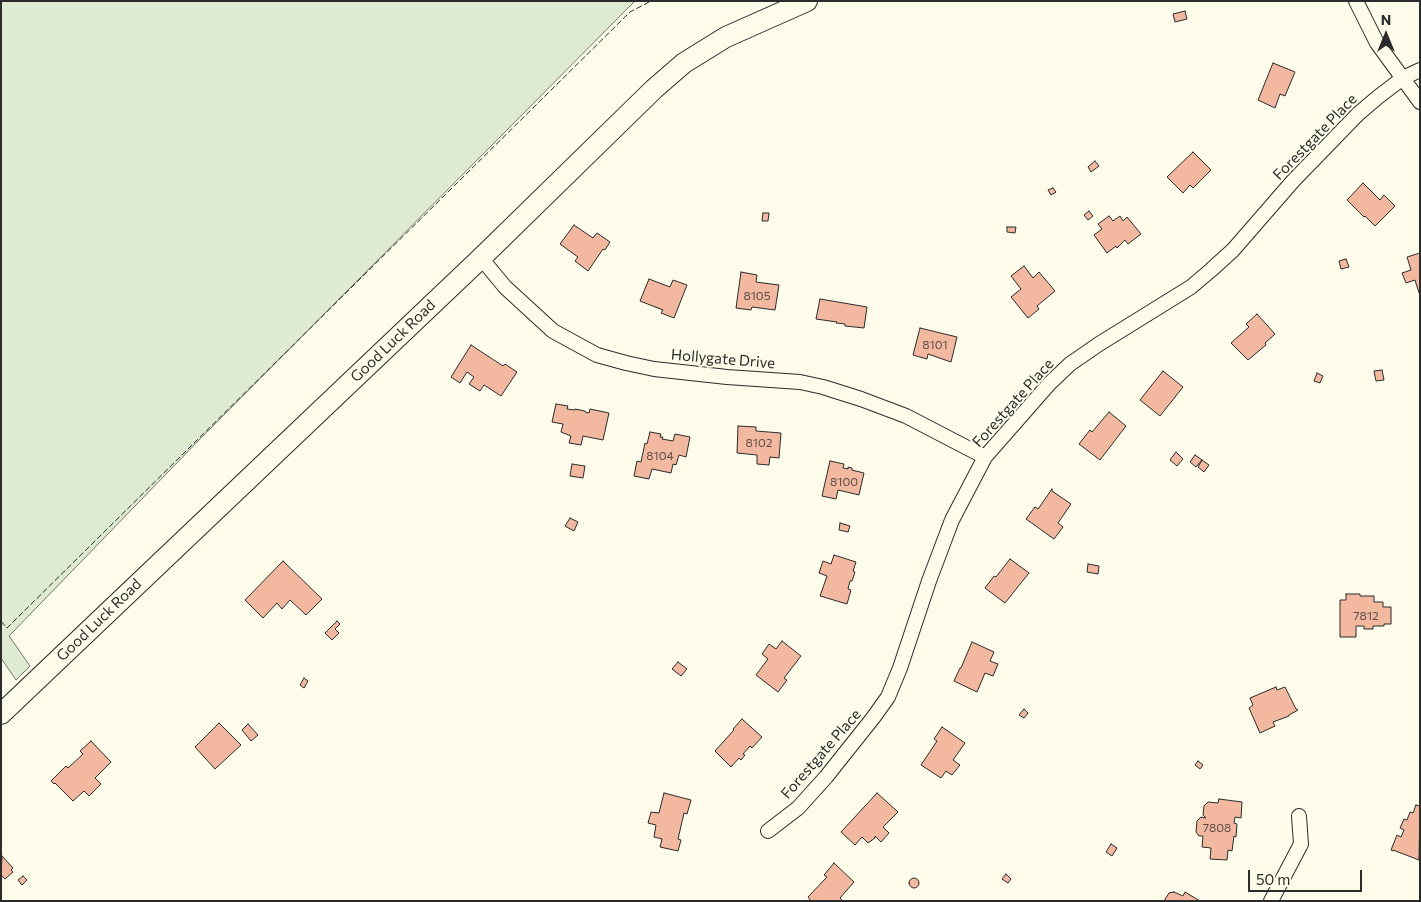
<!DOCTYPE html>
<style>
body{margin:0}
#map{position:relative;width:1421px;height:902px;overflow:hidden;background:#fdfbea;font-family:Commissioner,sans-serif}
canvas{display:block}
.frame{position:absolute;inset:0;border:2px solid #2b2b2b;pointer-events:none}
.north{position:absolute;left:1361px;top:10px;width:50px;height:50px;-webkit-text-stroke:4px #fdfbea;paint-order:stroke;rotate:0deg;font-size:14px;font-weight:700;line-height:20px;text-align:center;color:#2b2b2b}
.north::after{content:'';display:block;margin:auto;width:18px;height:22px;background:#2b2b2b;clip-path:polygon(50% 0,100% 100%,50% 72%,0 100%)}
.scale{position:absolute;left:1248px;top:870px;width:114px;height:22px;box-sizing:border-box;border:2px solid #2b2b2b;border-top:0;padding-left:6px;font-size:15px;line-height:18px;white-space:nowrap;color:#2b2b2b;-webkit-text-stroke:4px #fdfbea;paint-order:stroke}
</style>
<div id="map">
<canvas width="1421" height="902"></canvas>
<div class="frame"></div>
<div class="north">N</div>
<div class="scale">50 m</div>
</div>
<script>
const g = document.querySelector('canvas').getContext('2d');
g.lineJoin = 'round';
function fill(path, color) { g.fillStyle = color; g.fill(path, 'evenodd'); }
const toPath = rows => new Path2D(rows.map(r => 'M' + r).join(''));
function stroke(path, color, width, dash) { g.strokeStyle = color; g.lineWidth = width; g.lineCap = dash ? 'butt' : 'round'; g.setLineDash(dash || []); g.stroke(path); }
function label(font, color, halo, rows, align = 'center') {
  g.font = font + ' Commissioner,sans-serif'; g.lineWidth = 4; g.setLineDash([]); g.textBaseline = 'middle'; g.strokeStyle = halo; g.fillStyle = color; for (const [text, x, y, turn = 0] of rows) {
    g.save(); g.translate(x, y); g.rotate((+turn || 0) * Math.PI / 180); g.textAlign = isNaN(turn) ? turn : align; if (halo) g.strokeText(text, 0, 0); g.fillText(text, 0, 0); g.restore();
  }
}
const green = toPath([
 [1,1,635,1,200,439,9,636,30,666,16,680,1,658,1,1]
]);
const building = toPath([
 [1185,11,1187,19,1175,22,1173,14,1185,11],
 [1273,63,1295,72,1285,96,1280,94,1275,108,1258,100,1273,63],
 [1193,152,1211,170,1193,188,1190,185,1183,193,1167,177,1193,152],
 [1095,161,1099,166,1091,172,1088,167,1095,161],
 [1363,183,1380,200,1384,195,1395,206,1375,226,1365,216,1364,217,1347,200,1363,183],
 [1053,188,1056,192,1051,195,1048,190,1053,188],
 [1089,211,1093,216,1088,220,1084,215,1089,211],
 [763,213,769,213,768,221,762,221,763,213],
 [1109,216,1113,221,1120,216,1123,221,1127,217,1141,234,1128,244,1125,240,1117,248,1116,246,1107,253,1094,235,1102,229,1098,224,1109,216],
 [574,225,593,238,597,233,610,242,605,250,603,249,588,271,575,261,578,257,560,244,574,225],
 [1007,227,1016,227,1015,233,1007,232,1007,227],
 [1420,253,1420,293,1419,293,1415,280,1406,283,1402,273,1411,270,1407,257,1420,253],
 [1346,259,1349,267,1341,269,1339,261,1346,259],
 [1024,266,1033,278,1039,272,1055,291,1037,306,1039,309,1028,318,1011,297,1021,289,1011,276,1024,266],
 [741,272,757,275,756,282,779,285,775,310,752,307,751,310,736,308,741,272],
 [649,279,670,287,673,280,687,285,674,318,661,313,663,310,640,301,649,279],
 [820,299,867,307,864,328,845,326,845,324,836,323,837,322,816,319,820,299],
 [1257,314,1275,334,1265,343,1266,345,1248,360,1231,343,1249,327,1246,324,1257,314],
 [920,328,957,337,951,362,928,354,927,359,913,355,920,328],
 [471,345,503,366,505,364,517,372,501,396,484,385,480,391,469,384,474,377,467,372,460,383,451,377,471,345],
 [1382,370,1384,380,1376,381,1374,371,1382,370],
 [1163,371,1183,387,1160,416,1140,400,1163,371],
 [1317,373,1323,376,1320,383,1314,381,1317,373],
 [556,404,568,406,567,409,575,410,575,409,585,411,585,412,589,413,590,409,609,413,603,440,583,436,581,445,569,443,571,436,561,432,563,424,552,422,556,404],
 [1109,412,1126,426,1100,460,1079,444,1090,430,1092,432,1109,412],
 [738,426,756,427,756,431,781,433,779,458,770,457,769,465,757,464,757,455,737,453,738,426],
 [650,432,661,434,660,437,663,437,662,439,673,441,675,434,690,437,686,457,679,455,676,465,673,464,671,473,652,469,649,479,634,476,637,461,641,462,645,443,647,444,650,432],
 [1176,452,1183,459,1177,466,1170,460,1176,452],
 [1195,455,1202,460,1196,467,1190,462,1195,455],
 [1202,460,1209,465,1204,472,1198,467,1202,460],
 [830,461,844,464,843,468,848,469,848,467,852,468,852,470,864,473,859,495,838,490,836,499,822,496,830,461],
 [572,464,585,466,583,478,570,476,572,464],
 [1052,489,1052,491,1071,504,1058,523,1063,527,1054,539,1026,519,1035,507,1038,509,1052,489],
 [570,518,578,522,574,531,565,526,570,518],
 [840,523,850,526,848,532,839,530,840,523],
 [834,555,856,562,853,571,855,572,852,581,850,581,848,589,851,590,847,604,820,596,827,576,819,573,823,561,831,564,834,555],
 [1010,559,1029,573,1005,603,985,588,994,576,996,577,1010,559],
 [283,561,322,599,306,615,290,600,282,609,277,603,263,618,245,600,283,561],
 [1088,564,1099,566,1098,574,1087,572,1088,564],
 [1346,594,1360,594,1360,596,1374,596,1374,602,1383,602,1383,607,1391,607,1391,624,1384,624,1384,626,1373,626,1373,629,1364,629,1364,626,1356,626,1356,637,1340,637,1340,600,1346,600,1346,594],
 [337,621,340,624,335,629,339,633,332,640,325,633,337,621],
 [782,641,801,656,784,678,787,680,778,692,756,675,768,659,762,654,769,644,776,649,782,641],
 [972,642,994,652,990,661,998,664,993,676,985,673,977,692,954,681,960,668,961,668,972,642],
 [678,662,687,669,681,676,672,669,678,662],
 [304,678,308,681,304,688,300,685,304,678],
 [1276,687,1277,690,1285,687,1296,709,1297,709,1298,710,1289,715,1289,716,1273,722,1275,726,1260,733,1249,708,1253,705,1250,698,1276,687],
 [1024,709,1028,713,1024,718,1019,715,1024,709],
 [742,719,762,737,752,748,750,746,743,754,745,755,741,760,739,758,731,767,715,751,734,730,733,729,742,719],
 [219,723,241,745,215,769,195,747,219,723],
 [248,724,258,735,251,741,242,730,248,724],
 [942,727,965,743,953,760,960,765,952,775,946,771,941,778,921,765,937,741,934,739,942,727],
 [91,741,111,762,95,778,101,784,89,796,84,791,73,801,55,783,54,784,51,781,66,766,68,768,83,754,80,751,91,741],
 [1198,761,1203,765,1200,769,1195,765,1198,761],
 [664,793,691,800,687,814,684,813,678,839,681,840,678,851,660,847,662,839,654,837,656,825,648,823,651,812,659,813,664,793],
 [877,793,898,812,883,827,889,833,881,842,875,836,875,838,868,843,862,837,855,845,841,832,877,793],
 [1219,799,1242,802,1241,818,1235,817,1234,823,1237,824,1236,837,1234,836,1232,851,1228,850,1227,860,1210,859,1211,848,1202,847,1203,836,1199,836,1196,832,1197,821,1201,817,1206,818,1203,815,1204,806,1208,802,1218,803,1219,799],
 [1416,805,1420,806,1419,860,1393,850,1393,851,1391,850,1397,835,1401,837,1404,830,1400,828,1404,819,1407,820,1410,812,1413,813,1416,805],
 [1111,844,1117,848,1112,856,1106,852,1111,844],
 [2,856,13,868,11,870,13,872,5,879,1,875,2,856],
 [834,863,854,882,840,898,843,901,811,901,808,897,827,877,824,875,834,863],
 [1006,874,1011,879,1008,883,1002,879,1006,874],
 [23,876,27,880,22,885,18,880,23,876],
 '909 883a5 5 0 1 1 10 0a5 5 0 1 1-10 0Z',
 [1174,892,1183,896,1185,892,1200,901,1164,901,1169,893,1174,892]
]);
const street = toPath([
 [1356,1,1377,43,1420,102],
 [481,258,505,287,553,331,597,355,626,363,654,369,727,377,800,382,823,387,861,399,906,416,985,457],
 [768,831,798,808,826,777,873,718,888,697,900,668,929,581,952,520,985,457,1049,384,1070,364,1099,344,1191,287,1211,270,1233,250,1293,181,1358,114,1378,97,1403,78,1420,70],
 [1271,901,1301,844,1299,816]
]);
const secondary = toPath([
 [1,714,481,258,654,89,684,63,726,37,807,1]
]);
const fence = toPath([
 [1,621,7,628,630,12,651,1]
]);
const numberNames = [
 ["8105",757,296],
 ["8101",935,345],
 ["8102",759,443],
 ["8104",660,456],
 ["8100",844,482],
 ["7812",1366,616],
 ["7808",1217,828]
];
const streetNames = [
 ["Forestgate Place",1315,137,-46],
 ["Good Luck Road",393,341,-44],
 ["Hollygate Drive",723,359,5],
 ["Forestgate Place",1013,403,-48],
 ["Good Luck Road",99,620,-44],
 ["Forestgate Place",821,754,-49]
];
fill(green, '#deebd1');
stroke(green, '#74746e', 1);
fill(building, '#f2b8a0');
stroke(building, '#2b2b2b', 1);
stroke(street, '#2b2b2b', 16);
stroke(secondary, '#2b2b2b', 22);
stroke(street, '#fdfbea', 14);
stroke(secondary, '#fdfbea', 20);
stroke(fence, '#2b2b2b', 1, [6, 2.5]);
label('12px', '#5d4e48', null, numberNames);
label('15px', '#2b2b2b', '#fdfbea', streetNames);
</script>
